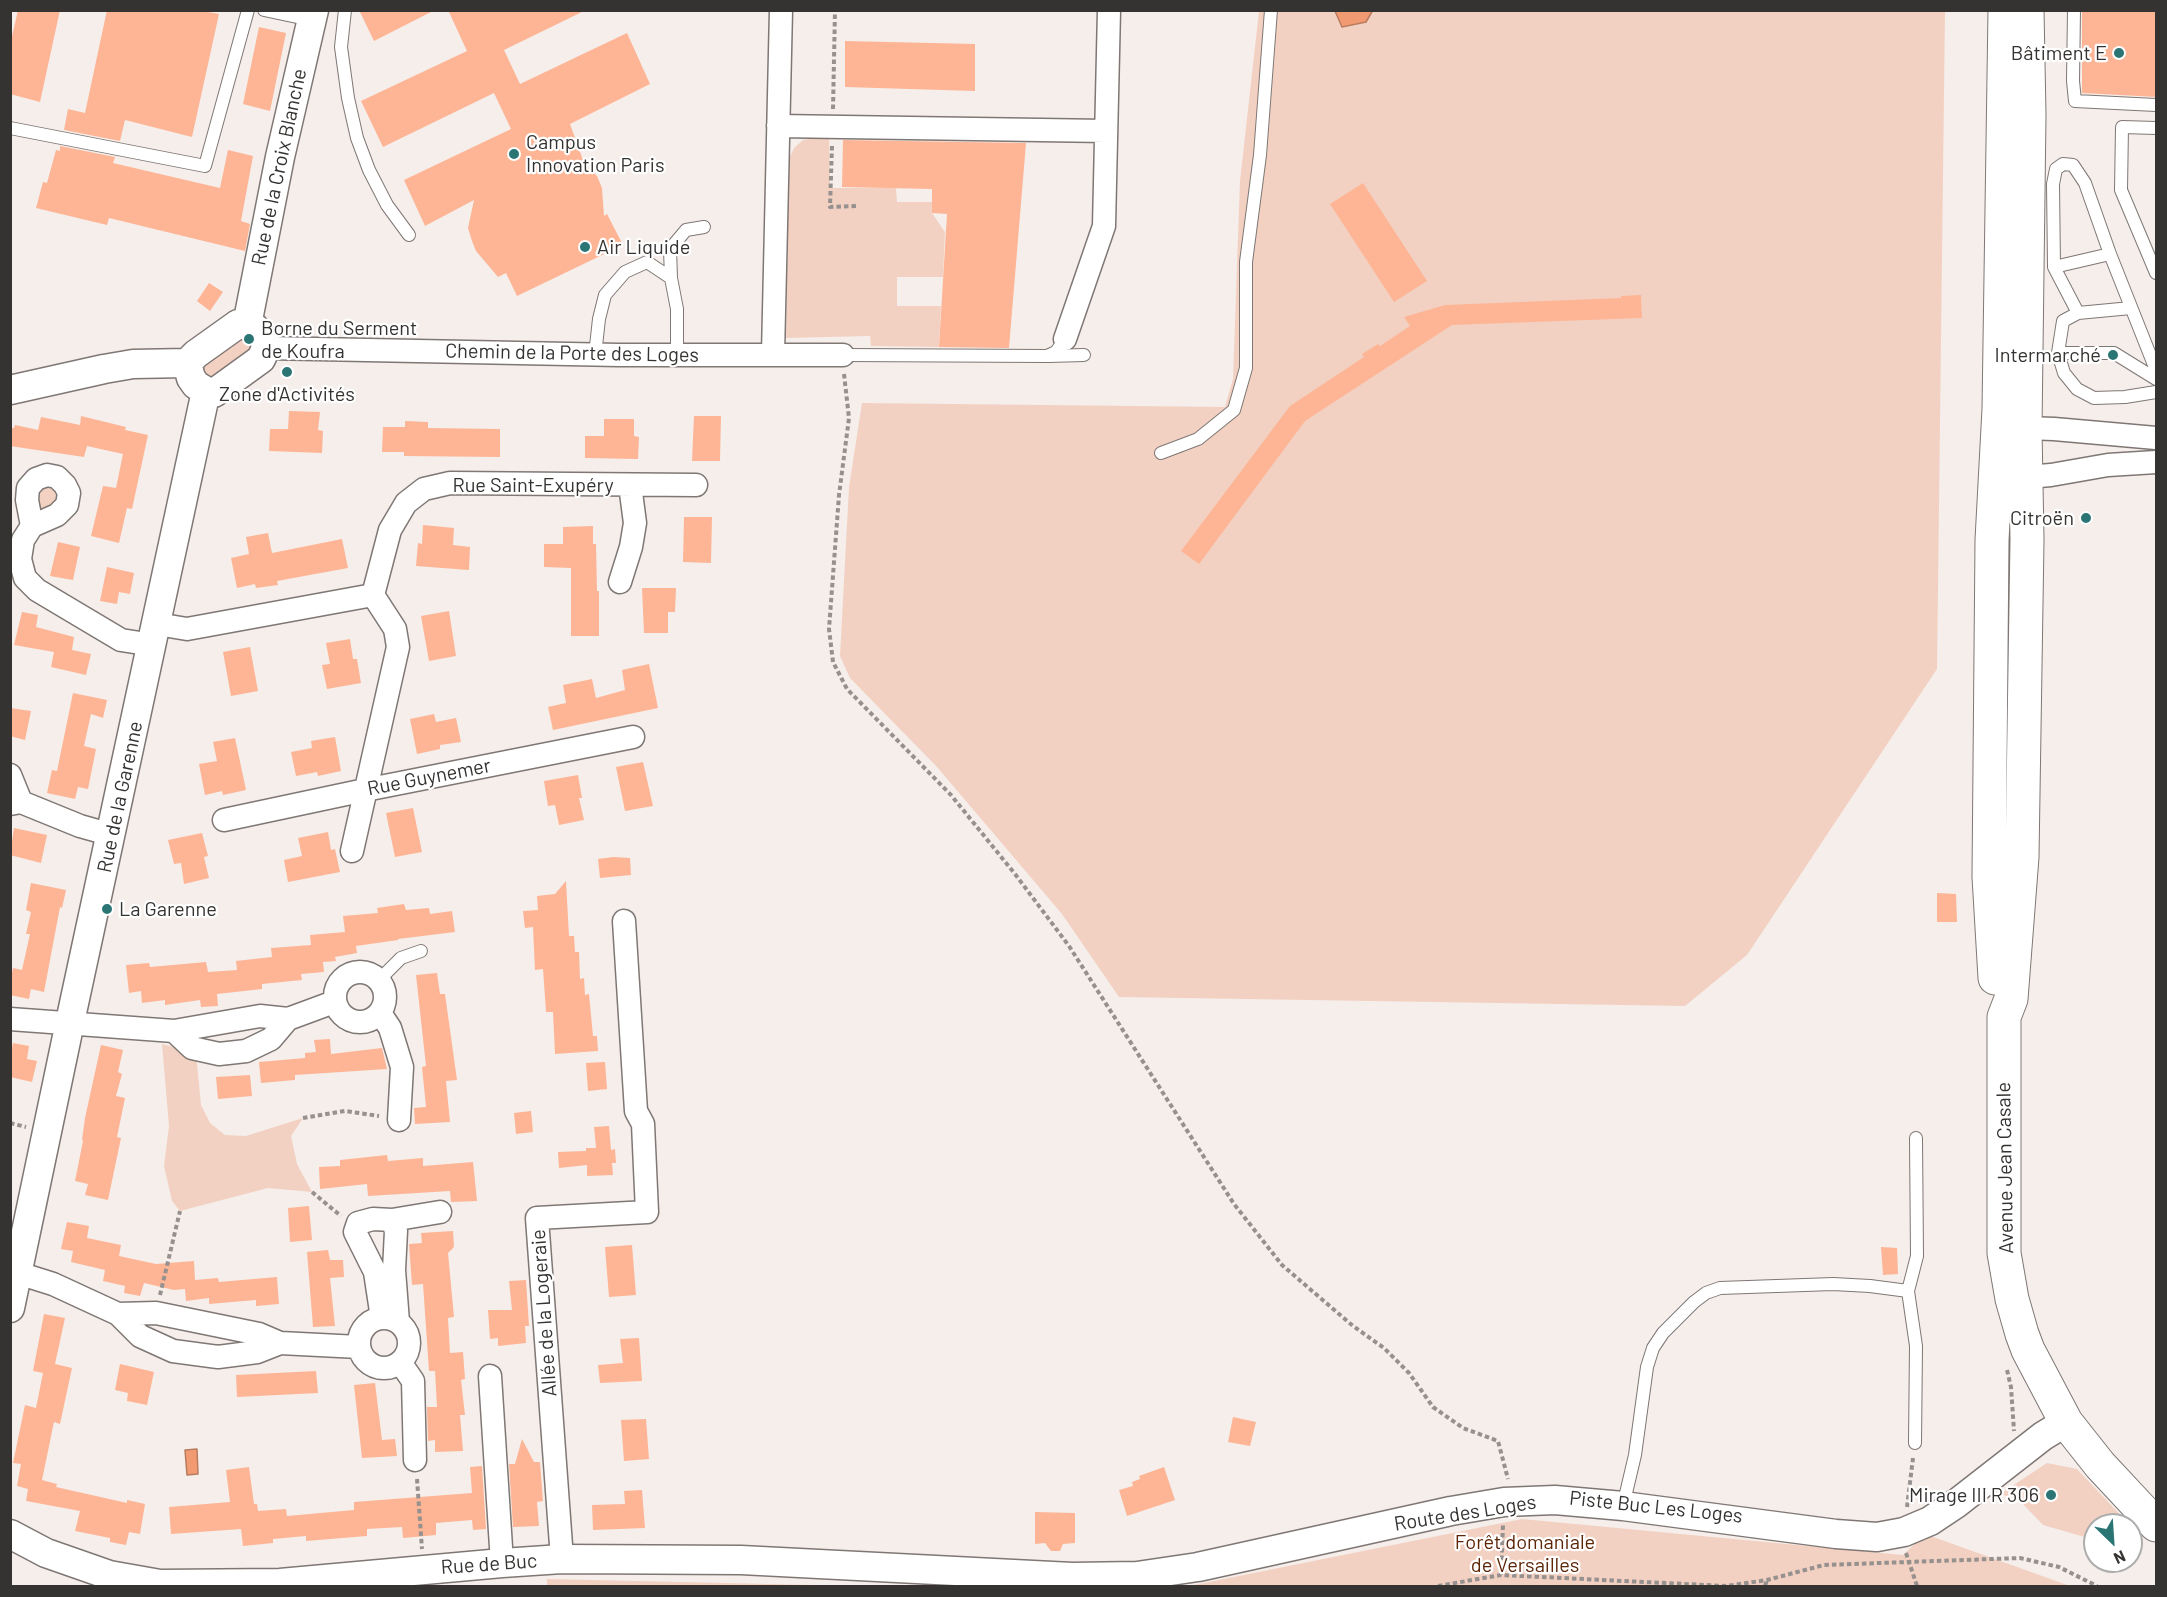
<!DOCTYPE html>
<meta charset="utf-8">
<style>
body{margin:0}
#map{position:relative;width:2167px;height:1597px;overflow:hidden;background:#f5eeeb;font-family:Barlow,sans-serif}
canvas{display:block}
.frame{position:absolute;inset:0;border:12px solid #353331;pointer-events:none}
.north{position:absolute;left:2083px;top:1513px;width:60px;height:60px;box-sizing:border-box;background:#fff;border:2px solid #aeadad;border-radius:50%;rotate:155deg;font-size:16px;font-weight:700;line-height:24px;text-align:center;color:#353331}
.north::after{content:'';display:block;margin:auto;width:21px;height:27px;background:#2b7575;clip-path:polygon(50% 0,100% 100%,50% 72%,0 100%)}
</style>
<div id="map">
<canvas width="2167" height="1597"></canvas>
<div class="frame"></div>
<div class="north">N</div>
</div>
<script>
const g = document.querySelector('canvas').getContext('2d');
g.lineJoin = 'round';
function fill(path, color) { g.fillStyle = color; g.fill(path, 'evenodd'); }
const toPath = rows => new Path2D(rows.map(r => 'M' + r).join(''));
function stroke(path, color, width, dash) { g.strokeStyle = color; g.lineWidth = width; g.lineCap = dash ? 'butt' : 'round'; g.setLineDash(dash || []); g.stroke(path); }
function label(font, color, halo, rows, align = 'center') {
  g.font = font + ' Barlow,sans-serif'; g.lineWidth = 4.5; g.setLineDash([]); g.textBaseline = 'middle'; g.strokeStyle = halo; g.fillStyle = color; for (const [text, x, y, turn = 0] of rows) {
    g.save(); g.translate(x, y); g.rotate((+turn || 0) * Math.PI / 180); g.textAlign = isNaN(turn) ? turn : align; if (halo) g.strokeText(text, 0, 0); g.fillText(text, 0, 0); g.restore();
  }
}
const green = toPath([
 [1259,11,1945,11,1937,669,1747,955,1685,1006,1119,997,1062,914,937,767,850,678,840,656,849,487,862,403,1225,407,1233,379,1240,181],
 [829,135,830,188,896,188,897,202,932,202,932,213,945,232,943,277,897,277,897,306,941,306,939,347,871,346,870,336,786,338,789,159,794,148,803,140],
 [242,333,256,348,209,382,199,365],
 [43,484,57,487,61,499,37,516,36,488],
 [162,1044,196,1053,201,1105,210,1123,225,1135,246,1136,303,1118,291,1136,297,1164,312,1192,268,1188,180,1211,172,1201,164,1166,169,1126],
 [2047,1463,2077,1469,2129,1524,2095,1525,2095,1540,2043,1525,2019,1500,2000,1494],
 [1522,1519,1903,1555,1925,1534,2070,1586,1189,1586],
 [547,1579,859,1586,547,1586]
]);
const water = toPath([
 [1373,10,1366,22,1342,27,1335,11,1373,10],
 [197,1449,198,1474,187,1475,185,1450,197,1449]
]);
const building = toPath([
 [18,10,60,10,40,102,10,94,10,45],
 [107,10,198,10,219,14,192,137,125,120,120,141,64,130,68,109,85,113],
 [359,10,435,10,374,41],
 [448,10,586,10,504,50,520,84,627,33,650,84,570,124,584,163,597,176,602,188,604,216,607,214,623,245,517,296,506,273,498,277,476,251,472,241,468,228,474,200,425,226,404,180,511,129,494,93,383,147,361,101,467,51],
 [2082,10,2157,10,2157,97,2082,93],
 [259,27,286,33,270,111,243,104],
 [845,41,975,44,975,91,845,87],
 [843,140,1026,143,1009,348,939,347,947,214,932,213,932,189,842,187],
 [60,146,115,157,113,163,220,188,228,150,253,156,241,221,250,224,245,251,109,218,107,225,36,208,43,182,47,183,56,150,60,151],
 [1363,183,1427,281,1394,302,1330,204],
 [209,283,223,292,210,311,197,301],
 [1641,295,1642,318,1452,325,1305,421,1199,564,1181,551,1290,406,1364,357,1362,354,1378,344,1380,346,1410,326,1404,317,1445,305,1621,298,1621,296],
 [289,411,320,412,318,430,323,431,322,453,269,451,270,429,288,429],
 [81,416,126,427,125,430,148,435,132,509,127,508,119,543,91,536,103,486,116,488,123,454,87,446,84,457,10,446,10,428,14,428,15,425,38,430,41,417,80,425],
 [694,416,721,416,720,461,692,461],
 [604,419,634,419,634,436,639,437,638,459,585,458,585,436,604,436],
 [405,421,428,422,428,428,500,429,500,457,404,456,404,452,382,452,383,427,405,427],
 [684,517,712,517,711,563,683,562],
 [423,525,454,528,453,545,470,547,469,570,416,566,418,543,422,544],
 [593,526,593,544,596,544,597,591,599,591,599,636,571,636,571,568,544,567,544,544,563,544,563,527],
 [268,533,272,553,342,539,348,568,277,581,278,585,256,588,255,584,237,588,231,558,249,554,246,537],
 [58,542,80,547,73,580,50,576],
 [107,567,134,573,130,594,119,592,117,604,100,601],
 [642,588,676,588,675,612,668,612,668,633,644,633],
 [449,611,456,656,429,661,421,616],
 [22,612,38,615,36,627,74,637,72,650,91,654,86,675,51,667,54,652,14,645],
 [350,639,353,659,357,659,361,683,327,689,322,665,330,664,326,643],
 [250,647,258,691,231,696,223,652],
 [649,664,658,708,553,730,548,707,566,703,563,685,592,679,596,698,625,690,622,670],
 [73,693,107,700,103,718,91,714,84,746,96,749,88,789,78,787,75,799,47,793,52,770,57,771],
 [10,708,31,711,25,740,10,736],
 [434,714,436,722,456,718,461,742,440,745,440,749,417,754,410,719],
 [335,737,341,771,318,776,317,772,296,776,291,752,312,748,311,741],
 [235,738,246,790,223,795,222,791,205,795,199,764,217,761,213,742],
 [643,762,653,806,625,811,616,767],
 [578,775,582,798,579,798,584,820,559,825,555,805,548,806,544,781],
 [413,808,422,852,395,857,386,813],
 [14,828,47,835,41,863,10,855],
 [328,832,331,850,335,849,340,872,288,882,284,860,302,856,298,838],
 [202,833,208,856,204,857,209,878,184,884,181,863,174,864,168,840],
 [613,857,630,858,631,875,600,878,598,859],
 [566,881,569,936,574,936,575,952,579,952,580,979,584,978,585,995,589,994,593,1036,597,1036,598,1051,555,1054,553,1012,546,1012,543,969,535,970,533,927,525,928,523,911,538,910,537,896,555,894],
 [31,883,66,890,62,908,60,907,44,992,31,989,29,999,10,995,10,982,13,968,22,970,30,934,26,934,31,912,26,910],
 [1937,893,1956,894,1957,922,1937,922],
 [404,904,406,910,429,908,430,914,452,911,455,932,398,939,398,940,356,946,357,953,335,957,336,961,323,962,324,972,301,974,302,980,262,984,262,989,217,994,218,1006,201,1007,200,1000,165,1005,165,1000,142,1003,141,991,129,993,126,965,149,963,150,967,206,962,208,972,237,970,236,961,272,957,271,948,311,945,310,935,345,932,343,916,378,913,377,908],
 [437,973,440,994,445,994,457,1080,446,1081,450,1122,415,1124,414,1108,426,1107,422,1067,426,1066,416,975],
 [330,1039,331,1054,382,1048,387,1069,295,1075,295,1080,261,1083,259,1062,305,1058,305,1053,316,1052,314,1040],
 [13,1043,29,1046,27,1059,37,1061,32,1082,10,1077,10,1056],
 [101,1045,123,1050,118,1072,122,1074,116,1096,125,1098,117,1137,121,1138,108,1200,85,1195,88,1184,75,1181,83,1141,82,1140,85,1118],
 [605,1062,607,1089,588,1091,586,1063],
 [250,1075,252,1096,218,1099,216,1077],
 [531,1111,533,1132,516,1134,514,1113],
 [609,1126,611,1150,615,1149,616,1163,612,1163,613,1175,587,1176,587,1165,559,1168,558,1152,586,1151,586,1148,596,1148,594,1127],
 [387,1155,388,1161,423,1158,423,1166,473,1162,477,1201,451,1202,450,1191,368,1196,367,1184,320,1189,319,1167,340,1166,340,1160],
 [309,1206,312,1240,290,1242,288,1208],
 [67,1222,89,1226,87,1238,121,1245,119,1256,156,1264,194,1261,195,1280,218,1278,219,1282,277,1277,279,1304,256,1306,256,1300,209,1304,209,1298,186,1301,185,1289,174,1290,144,1283,140,1296,124,1293,125,1286,103,1281,105,1270,71,1262,73,1251,61,1249],
 [453,1231,454,1247,448,1253,454,1317,448,1318,450,1353,463,1352,465,1379,461,1380,465,1415,460,1415,463,1451,435,1452,435,1440,428,1441,427,1407,437,1407,435,1371,429,1371,423,1284,412,1285,409,1244,422,1243,421,1233],
 [632,1245,636,1295,609,1297,605,1247],
 [1881,1247,1897,1248,1898,1274,1883,1275],
 [328,1250,330,1260,343,1260,344,1277,330,1278,335,1326,313,1327,307,1252],
 [526,1280,529,1326,525,1326,526,1343,498,1346,498,1338,490,1339,488,1310,512,1310,509,1281],
 [44,1314,65,1318,55,1364,72,1368,60,1424,54,1422,42,1480,57,1484,56,1487,127,1503,127,1500,145,1504,140,1534,129,1532,126,1545,110,1542,110,1538,75,1531,80,1511,26,1501,28,1489,17,1486,21,1464,13,1463,25,1405,36,1408,43,1373,33,1371],
 [639,1338,642,1381,600,1383,598,1365,623,1363,620,1339],
 [120,1364,154,1372,147,1405,127,1401,128,1393,115,1390],
 [316,1371,318,1393,237,1397,236,1375],
 [375,1383,382,1440,395,1439,397,1456,362,1458,354,1385],
 [1233,1417,1256,1422,1250,1446,1228,1442],
 [646,1419,649,1459,624,1461,621,1420],
 [522,1439,534,1462,540,1462,543,1501,537,1502,539,1526,513,1527,509,1464,515,1464],
 [482,1466,486,1529,473,1530,472,1520,436,1523,436,1535,403,1538,402,1527,367,1529,367,1536,306,1541,306,1536,273,1539,273,1543,243,1546,241,1529,171,1534,169,1507,230,1502,226,1470,249,1467,254,1504,257,1504,258,1511,286,1509,287,1516,354,1510,354,1502,472,1493,470,1467],
 [1164,1467,1175,1500,1127,1516,1119,1490,1133,1486,1132,1482,1140,1479,1139,1476],
 [642,1490,645,1528,593,1530,592,1505,625,1504,624,1491],
 [1035,1512,1075,1513,1075,1543,1063,1544,1060,1551,1051,1551,1045,1543,1035,1544]
]);
const path = toPath([
 [833,109,835,10],
 [832,146,830,207,856,206],
 [844,374,849,418,839,495,829,629,833,662,847,689,951,795,1015,874,1069,946,1234,1204,1282,1265,1353,1326,1384,1348,1409,1373,1433,1407,1463,1428,1498,1441,1508,1479],
 [303,1118,345,1111,379,1116],
 [10,1123,26,1127],
 [312,1192,341,1216],
 [160,1295,180,1211],
 [2007,1370,2011,1387,2014,1431],
 [417,1479,422,1549],
 [1907,1507,1913,1458],
 [1906,1553,1917,1586],
 [1501,1575,1503,1525],
 [1438,1586,1501,1575,1726,1586,1767,1580,1824,1565,2020,1558,2059,1567,2097,1586],
 [1765,1586,1767,1580]
]);
const service = toPath([
 [264,10,311,20],
 [345,10,341,47,348,98,357,138,369,170,387,205,409,235],
 [2074,10,2073,81,2075,101,2156,105],
 [10,128,205,166,248,10],
 [2156,128,2122,127,2121,190,2156,273],
 [2054,267,2110,254],
 [2131,308,2078,313,2063,321,2058,353,2064,373,2077,389,2094,398,2125,397,2156,392],
 [2078,313,2054,267,2053,184,2056,169,2063,164,2073,165,2085,183,2110,254,2156,370],
 [2058,353,2114,353,2156,379],
 [595,355,599,319,605,295,625,272,647,262,671,278],
 [677,355,677,309,671,278,670,249,686,230,704,227],
 [843,355,1047,356,1056,352,1065,339],
 [1049,356,1084,355],
 [1161,453,1198,439,1234,410,1246,368,1246,262,1260,155,1271,10],
 [379,980,401,958,421,951],
 [1915,1443,1916,1346,1908,1291,1917,1256,1916,1138],
 [1623,1506,1635,1455,1647,1367,1653,1348,1663,1333,1694,1302,1706,1293,1720,1288,1833,1284,1870,1286,1908,1291]
]);
const minor = toPath([
 [778,126,1106,131],
 [1065,339,1104,226,1109,10],
 [266,348,619,355,843,355],
 [773,354,781,10],
 [2017,440,2025,428,2054,429,2156,438],
 [2019,465,2027,477,2051,475,2108,465,2156,462],
 [32,526,27,500,28,488,36,479,47,475,57,477,65,485,69,493,67,505,57,515,32,526,23,540,20,559,25,578,37,590,121,640,153,645],
 [620,582,631,547,635,523,630,485],
 [157,624,187,629,373,595,390,530,406,503,424,489,450,483,696,485],
 [10,775,21,802],
 [10,804,21,802,80,826,112,835],
 [224,820,365,790,633,737],
 [352,851,398,647,395,629,373,595],
 '335 997a25 25 0 1 1 50 0a25 25 0 1 1-50 0Z',
 [380,1013,390,1028,402,1067,399,1120],
 [10,1019,174,1031,260,1016,288,1019,334,1002],
 [174,1031,192,1048,219,1054,246,1051,271,1039,288,1019],
 [392,1220,440,1212],
 [18,1273,53,1284,118,1314,140,1336,173,1351,218,1357,257,1352,280,1343],
 [118,1314,156,1313,259,1334,280,1343,359,1347],
 [382,1318,375,1272,355,1232,358,1223,373,1219,392,1220,396,1231,394,1270,398,1322],
 '359 1343a25 25 0 1 1 50 0a25 25 0 1 1-50 0Z',
 [400,1362,413,1381,415,1460],
 [490,1376,502,1563],
 [562,1559,537,1218,647,1212,643,1124,636,1111,624,921]
]);
const tertiary = toPath([
 [238,324,254,327,265,340,266,348,261,359,214,393,206,391,196,385,191,378,187,363,196,354,238,324],
 [247,325,280,157,314,10],
 [10,390,104,369,133,364,187,363],
 [10,1308,70,1022,206,391],
 [10,1534,46,1553,109,1575,160,1584,280,1583,502,1563,562,1559,741,1560,1072,1577,1137,1576,1198,1567,1451,1511,1504,1502,1555,1500,1623,1506,1836,1534,1877,1537,1904,1532,1930,1521,1957,1503,2043,1436,2066,1422]
]);
const secondary = toPath([
 [2027,10,2029,115,2025,428,2027,540,2022,857,2011,999,2004,1017,2004,1253,2012,1299,2022,1334,2028,1350,2066,1422,2100,1465,2156,1525],
 [1995,978,1989,877,1992,540,1999,409,2005,10]
]);
const markers = [
 [2119,53,6,"#2b7575"],
 [514,154,6,"#2b7575"],
 [585,247,6,"#2b7575"],
 [249,339,6,"#2b7575"],
 [2113,355,6,"#2b7575"],
 [287,372,6,"#2b7575"],
 [2086,518,6,"#2b7575"],
 [107,909,6,"#2b7575"],
 [2051,1495,6,"#2b7575"]
];
const poiNames = [
 ["Bâtiment E",2107,53],
 ["Campus",526,142,"left"],
 ["Innovation Paris",526,165,"left"],
 ["Air Liquide",597,247,"left"],
 ["Borne du Serment",261,328,"left"],
 ["de Koufra",261,351,"left"],
 ["Intermarché",2101,355],
 ["Zone d'Activités",287,394,"center"],
 ["Citroën",2074,518],
 ["La Garenne",119,909,"left"],
 ["Mirage III R 306",2039,1495]
];
const streetNames = [
 ["Rue de la Croix Blanche",279,167,-78],
 ["Chemin de la Porte des Loges",572,353,1],
 ["Rue Saint-Exupéry",533,485],
 ["Rue Guynemer",429,777,-11],
 ["Rue de la Garenne",120,797,-78],
 ["Avenue Jean Casale",2005,1168,-91],
 ["Allée de la Logeraie",544,1313,-94],
 ["Piste Buc Les Loges",1656,1507,6],
 ["Route des Loges",1465,1513,-9],
 ["Rue de Buc",489,1564,-4]
];
const parkNames = [
 ["Forêt domaniale",1525,1542],
 ["de Versailles",1525,1565]
];
fill(green, '#f3d1c2');
fill(water, '#f29b72');
stroke(water, '#b97c5e', 1.5);
fill(building, '#fdb595');
stroke(service, '#7e7774', 14);
stroke(minor, '#7e7774', 25);
stroke(tertiary, '#7e7774', 31);
stroke(secondary, '#7e7774', 35);
stroke(path, '#96918f', 4, [4.5, 3]);
stroke(service, '#fff', 12);
stroke(minor, '#fff', 22);
stroke(tertiary, '#fff', 28);
stroke(secondary, '#fff', 33);
for (const [x, y, r, color] of markers) { const dot = new Path2D(); dot.arc(x, y, r, 0, 2 * Math.PI); g.fillStyle = color; g.fill(dot); stroke(dot, '#fff', 2); }
label('20px', '#353331', '#fff', poiNames, 'right');
label('20px', '#353331', '#fff', streetNames);
label('20px', '#5c2607', '#fff', parkNames);
</script>
